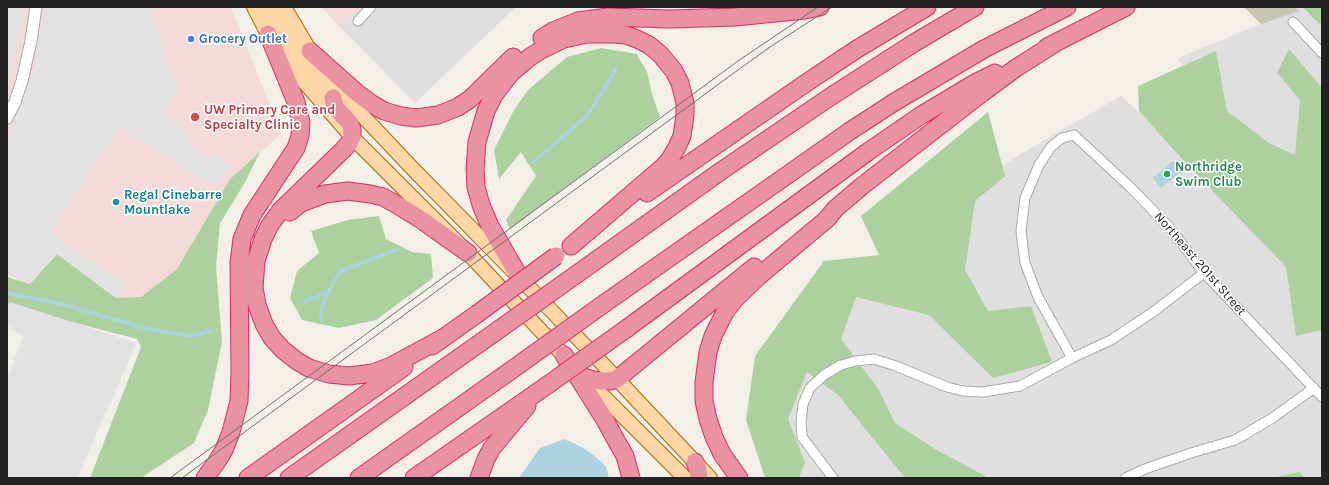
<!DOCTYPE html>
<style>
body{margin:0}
#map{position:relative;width:1329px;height:485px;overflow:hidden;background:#f2efe9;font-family:Karla,sans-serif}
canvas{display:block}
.frame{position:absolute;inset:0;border:8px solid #222;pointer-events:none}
</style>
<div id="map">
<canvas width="1329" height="485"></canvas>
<div class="frame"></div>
</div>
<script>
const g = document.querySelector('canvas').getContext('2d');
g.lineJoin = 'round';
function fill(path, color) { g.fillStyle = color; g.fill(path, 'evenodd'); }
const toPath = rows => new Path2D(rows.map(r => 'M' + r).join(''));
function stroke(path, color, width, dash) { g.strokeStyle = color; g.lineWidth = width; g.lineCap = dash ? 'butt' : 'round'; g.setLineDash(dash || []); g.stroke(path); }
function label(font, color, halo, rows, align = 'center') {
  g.font = font + ' Karla,sans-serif'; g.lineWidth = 3; g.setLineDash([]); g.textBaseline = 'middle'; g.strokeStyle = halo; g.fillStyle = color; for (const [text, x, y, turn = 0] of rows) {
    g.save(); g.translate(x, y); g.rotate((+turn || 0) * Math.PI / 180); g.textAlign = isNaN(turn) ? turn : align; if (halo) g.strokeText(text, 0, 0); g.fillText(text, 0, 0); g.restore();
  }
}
const residential = toPath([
 [361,7,516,7,415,103,340,27],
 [1301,7,1322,7,1322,213,1229,146,1178,58],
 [1121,96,1322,278,1322,478,795,478,780,432,828,303,953,273,966,189,1029,149]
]);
const commercial = toPath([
 [7,7,231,7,281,134,230,179,177,269,141,297,116,298,57,255,30,284,7,275],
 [321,7,361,7,340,27]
]);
const construction = toPath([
 [1244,7,1295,7,1299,11,1261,24]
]);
const forest = toPath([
 [1303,7,1322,7,1322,22,1319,24],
 [601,48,637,54,647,72,652,94,660,117,510,229,506,220,536,176,521,152,499,179,494,150,514,110,528,90,567,57],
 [1289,49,1322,88,1322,330,1296,336,1286,267,1183,160,1139,111,1138,86,1216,51,1227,111,1269,143,1295,155,1300,100,1277,73],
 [988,112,1005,176,975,201,965,270,988,311,1031,306,1052,362,993,378,929,315,856,297,841,339,879,390,895,423,935,449,989,478,905,478,838,395,807,372,788,419,805,462,799,478,765,478,746,420,755,356,824,261,879,255,861,216],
 [260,152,244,184,220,223,216,267,222,342,208,410,194,443,141,478,90,478,141,347,137,339,7,305,7,277,30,284,57,254,116,298,141,297,177,269,230,179],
 [379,216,386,239,412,252,431,254,433,278,376,320,339,328,302,320,290,298,297,271,319,253,311,231,348,220],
 [1299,472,1305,478,1272,478]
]);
const parking = toPath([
 [7,7,24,7,7,90],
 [45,7,160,7,150,11,177,91,162,113,190,135,186,141,211,159,215,154,231,166,215,187,119,127,50,232,126,285,116,298,57,254,30,284,7,275,7,143,34,70],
 [10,302,137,343,77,478,11,478,7,474,7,379,23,337,7,325,7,306]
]);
const water = toPath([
 [1173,161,1181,171,1161,188,1153,178],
 [565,439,585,449,598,459,606,467,609,478,519,478,540,448]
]);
const stream = toPath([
 [533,162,588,115,616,69],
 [7,293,57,303,148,329,191,336,211,331],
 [304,301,317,297,329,290],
 [321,320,321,309,329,290,341,271,396,250]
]);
const minor = toPath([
 [358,21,371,7],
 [1293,22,1322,53],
 [1072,358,1038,297,1025,263,1021,231,1025,198,1039,165,1051,147,1062,138,1074,135,1130,187,1170,228,1204,273,1322,397],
 [833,478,802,437,801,422,803,404,810,388,824,375,841,365,856,361,874,359,896,366,947,387,963,391,983,392,1020,386,1072,358,1111,340,1153,312,1204,273],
 [1125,478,1145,469,1191,453,1235,440,1271,419,1314,388]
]);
const tertiary = toPath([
 [7,118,15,102,22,81,31,41,36,7]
]);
const primary = toPath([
 [254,7,268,34,299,76,352,137,468,253,584,377,685,478],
 [269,7,279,25,305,64,333,98,341,102],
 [284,7,310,51,343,95,412,168,520,278,617,379,710,478]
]);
const motorway = toPath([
 [542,38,553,31,578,21,608,17,670,19,735,17,805,10,820,7],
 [1047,47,1126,7],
 [310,51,356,92,372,104,384,111,401,116,416,118,438,115,458,107,470,99,513,57],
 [333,98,335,107,349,122,352,129,352,137,349,143,344,149,281,210,270,225,263,239,256,261,254,288,257,305,264,324,272,338,283,350,297,361,309,368,329,374,349,376,373,373,391,366,441,339],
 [647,193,806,83,857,49,927,7],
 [290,212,301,203,325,194,348,191,370,194,383,197,394,203,420,219,468,253],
 [577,274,721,171,830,97,914,43,975,7],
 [520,278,490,226,481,205,476,187,475,169,477,142,486,111,494,95,511,73,530,57,541,50,564,39,587,34,614,34,626,35,637,39,649,45,660,54,674,71,680,83,685,103,685,115,682,136,677,147,670,159,663,167,571,246],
 [605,303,850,131,893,103,984,49,1067,7],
 [626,329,869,151,920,116,975,83,995,73],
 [432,346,477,314],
 [564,355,605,420,617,442,625,456,631,478],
 [584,377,593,380,603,381,610,381,617,379,754,267],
 [695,462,698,470,699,478],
 [205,478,216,463,224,450,231,432,239,401,240,372,239,263,242,239,252,215,296,148,300,136,301,122,296,102,268,34],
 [248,478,404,367],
 [289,478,494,333],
 [359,478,520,364],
 [414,478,549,384],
 [479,478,486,459,492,448,527,406],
 [739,478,722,454,714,437,708,419,704,401,704,382,708,352,713,336,725,312,735,299,759,276,827,219,835,209,862,186,982,93,1016,68,1057,42]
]);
const tram = toPath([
 [170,478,738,61,818,7],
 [182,478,731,75,770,47,832,7]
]);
const motorwayBridge = toPath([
 [477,314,556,256],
 [494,333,577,274],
 [520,364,605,303],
 [549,384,626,329]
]);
const markers = [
 [191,39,4,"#3f7fe0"],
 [195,117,5,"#e0444e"],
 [1167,174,4,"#2e9e5b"],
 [116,202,4,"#0f9aa8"]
];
const shopNames = [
 ["Grocery Outlet",199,39]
];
const healthNames = [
 ["UW Primary Care and",204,110],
 ["Specialty Clinic",204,125]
];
const leisureNames = [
 ["Northridge",1175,167],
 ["Swim Club",1175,182]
];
const cultureNames = [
 ["Regal Cinebarre",124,195],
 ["Mountlake",124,210]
];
const streetNames = [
 ["Northeast 201st Street",1200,264,49]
];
fill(residential, '#e0dfdf');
fill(commercial, '#f2dad9');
fill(construction, '#c7c7b4');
fill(forest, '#add19e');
fill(parking, '#e2e2e2');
fill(water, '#aad3df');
stroke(stream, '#aad3df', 3.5);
stroke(minor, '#a9a9a9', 11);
stroke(tertiary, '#a9a9a9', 13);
stroke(primary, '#a06b00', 16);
stroke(motorway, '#dc2a67', 19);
stroke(minor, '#fff', 9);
stroke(tertiary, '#fff', 11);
stroke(primary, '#fcd6a4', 14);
stroke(motorway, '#e892a2', 17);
stroke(tram, '#707070', 1);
stroke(motorwayBridge, '#dc2a67', 19, []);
stroke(motorwayBridge, '#e892a2', 17);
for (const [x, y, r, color] of markers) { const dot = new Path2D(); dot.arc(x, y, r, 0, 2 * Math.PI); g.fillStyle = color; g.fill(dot); stroke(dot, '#fff', 1.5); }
label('bold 13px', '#366cbe', '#fff', shopNames, 'left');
label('bold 13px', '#be3a42', '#fff', healthNames, 'left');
label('bold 13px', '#27864d', '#fff', leisureNames, 'left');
label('bold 13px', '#0d838f', '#fff', cultureNames, 'left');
label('13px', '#222', '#fff', streetNames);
</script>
